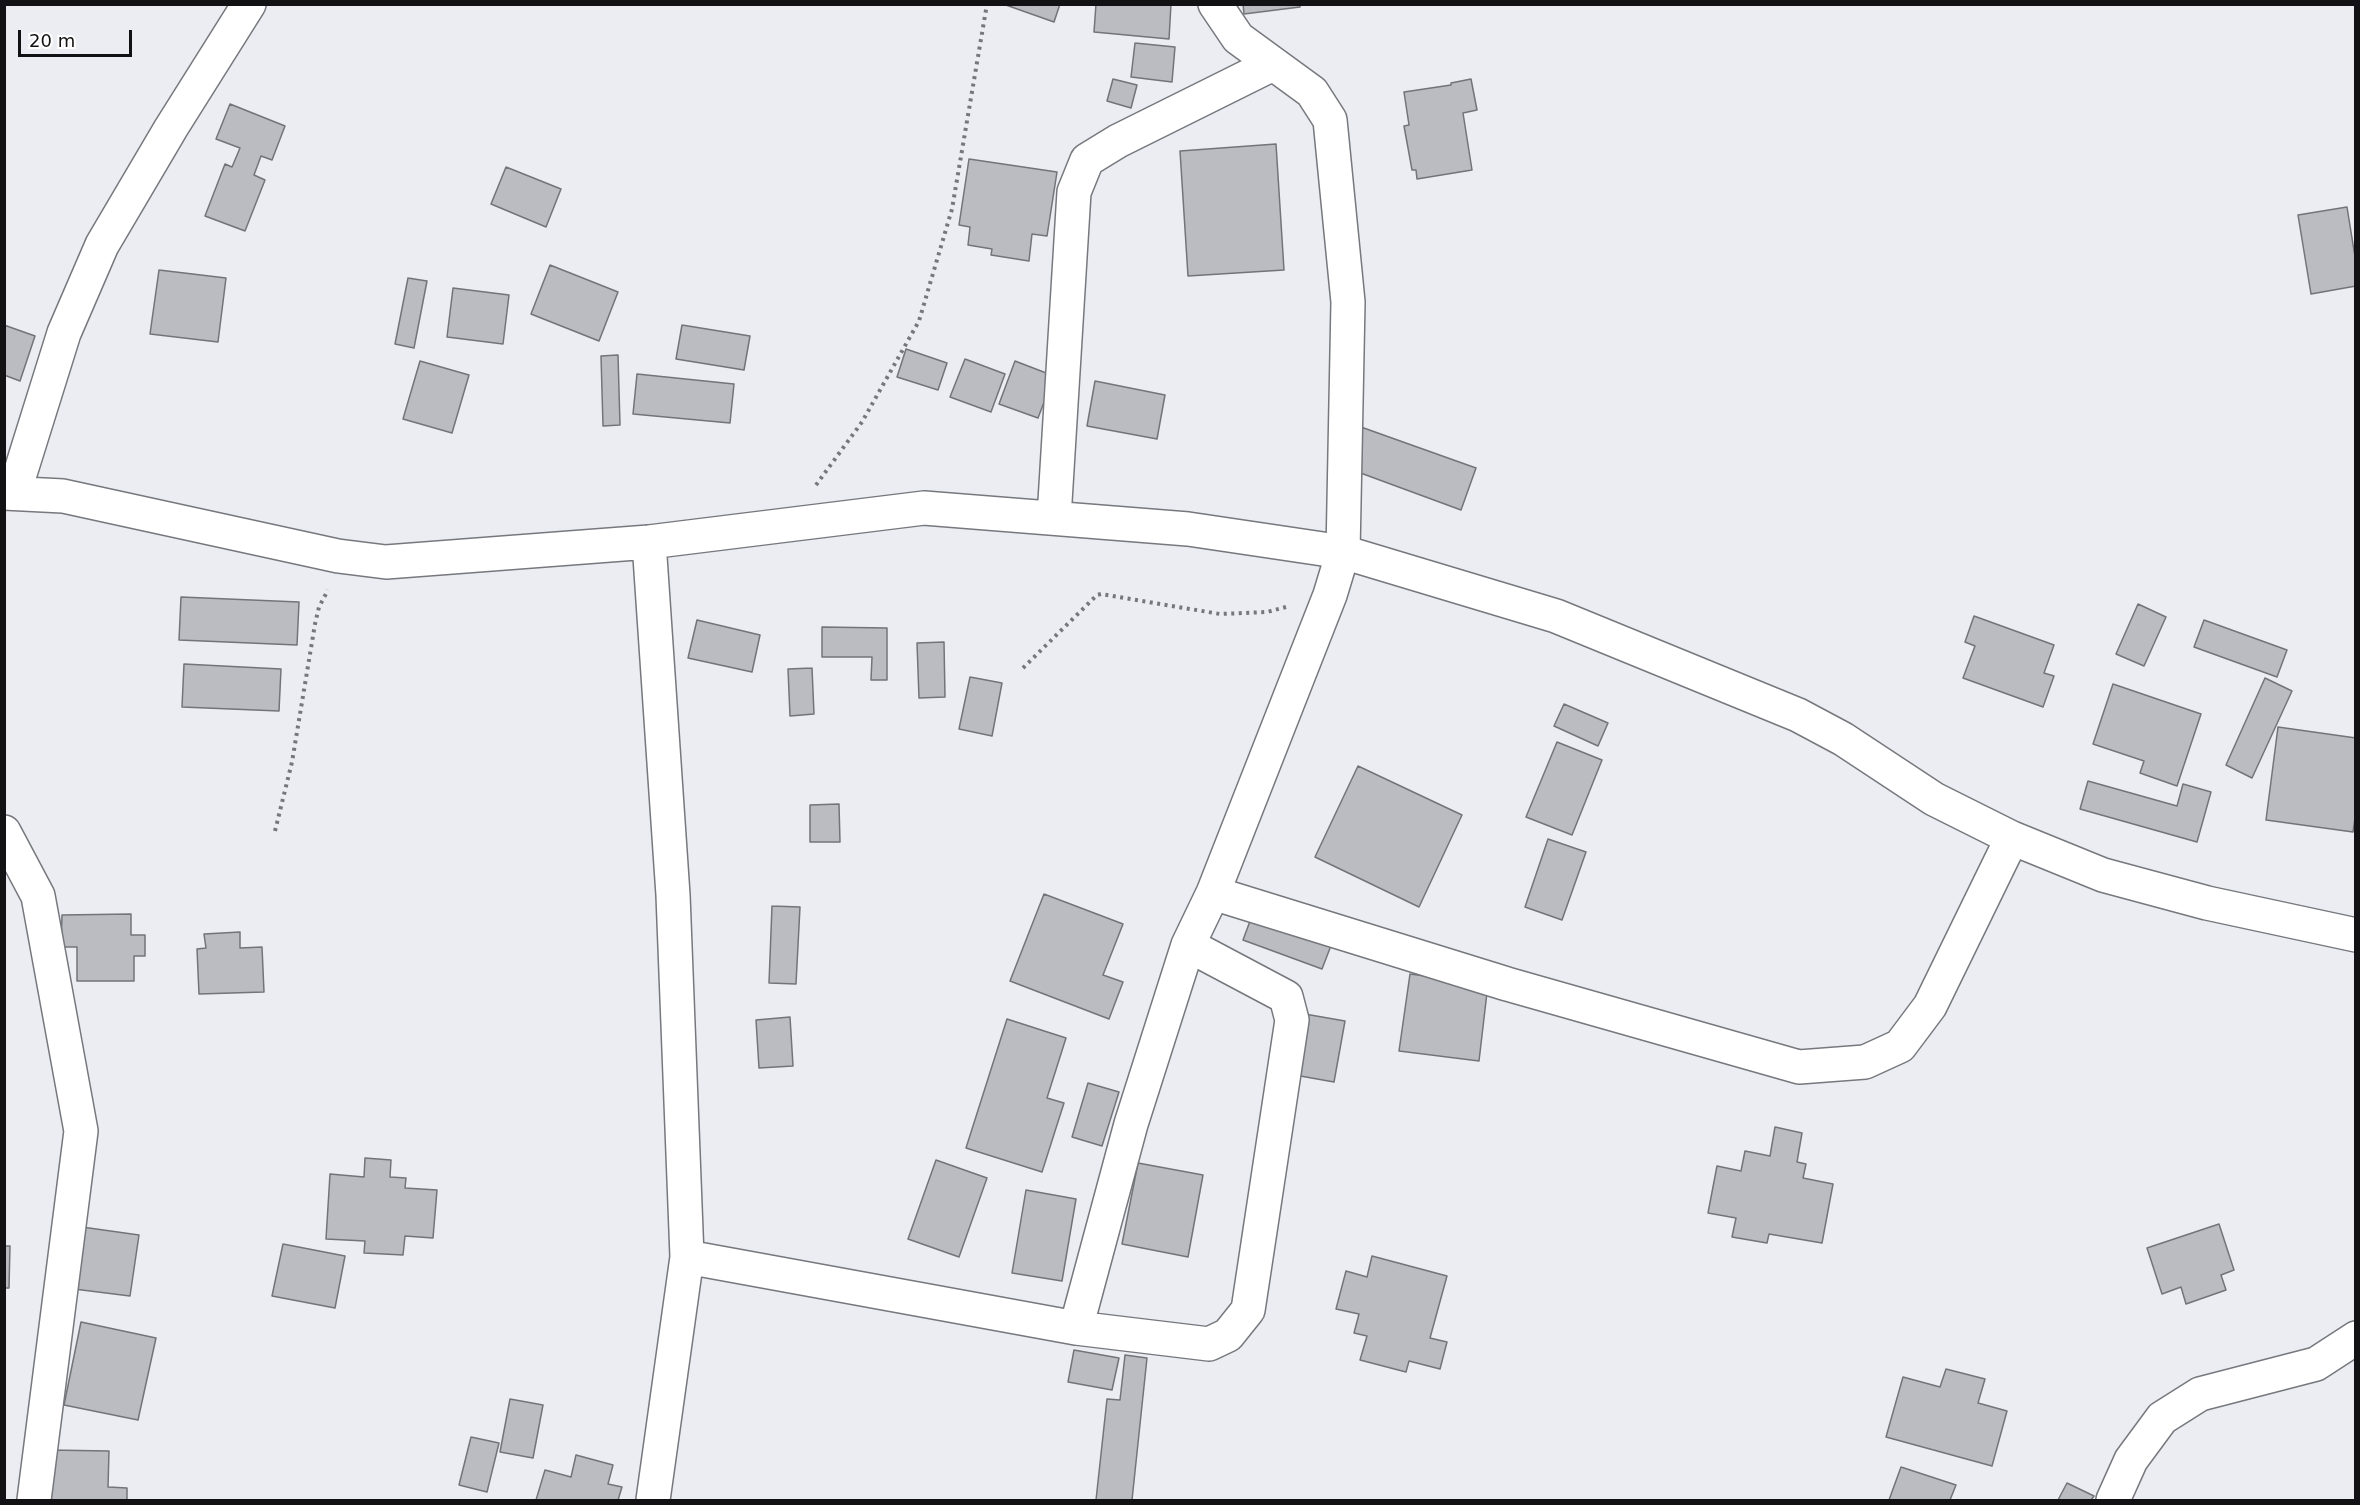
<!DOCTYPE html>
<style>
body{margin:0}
#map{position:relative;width:2360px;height:1505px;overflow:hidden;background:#ebedf3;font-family:"DejaVu Sans",sans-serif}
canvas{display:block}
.frame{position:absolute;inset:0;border:6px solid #121214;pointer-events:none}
.scale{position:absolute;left:18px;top:30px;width:114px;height:27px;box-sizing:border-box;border:3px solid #121214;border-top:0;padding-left:8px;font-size:18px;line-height:21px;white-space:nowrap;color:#121214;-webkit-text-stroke:4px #fff;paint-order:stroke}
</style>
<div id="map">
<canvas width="2360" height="1505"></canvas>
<div class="frame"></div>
<div class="scale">20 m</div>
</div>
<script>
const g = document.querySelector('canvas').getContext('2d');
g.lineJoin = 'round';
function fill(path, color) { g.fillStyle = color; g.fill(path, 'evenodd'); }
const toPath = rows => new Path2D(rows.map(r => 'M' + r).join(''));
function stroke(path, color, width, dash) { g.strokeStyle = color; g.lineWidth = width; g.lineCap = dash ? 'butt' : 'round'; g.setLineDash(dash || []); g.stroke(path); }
const building = toPath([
 [1003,4,1060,4,1054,22,1003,4],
 [1096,4,1171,4,1169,39,1094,32,1096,4],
 [1243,4,1300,4,1300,7,1244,14,1243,4],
 [1135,43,1175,47,1172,82,1131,77,1135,43],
 [1113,79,1137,85,1131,108,1107,101,1113,79],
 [1471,79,1477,110,1463,113,1472,170,1417,179,1416,170,1412,170,1404,126,1409,125,1404,92,1451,85,1451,83,1471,79],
 [230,104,285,126,272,160,261,156,254,175,265,180,245,231,205,216,225,164,232,167,240,148,216,139,230,104],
 [1276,144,1284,270,1188,276,1180,151,1276,144],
 [969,159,1057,172,1047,236,1032,234,1029,261,991,255,992,249,968,245,970,227,959,225,969,159],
 [506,167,561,189,546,227,491,204,506,167],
 [2347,207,2356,263,2356,286,2311,294,2298,215,2347,207],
 [550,265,618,292,599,341,531,314,550,265],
 [159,270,226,278,218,342,150,334,159,270],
 [408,278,427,281,414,348,395,344,408,278],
 [453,288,509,295,503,344,447,337,453,288],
 [4,325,35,336,20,381,4,375,4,325],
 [682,325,750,336,744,370,676,359,682,325],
 [906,349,947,363,938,390,897,377,906,349],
 [618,355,620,425,603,426,601,356,618,355],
 [965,359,1005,374,991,412,950,397,965,359],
 [420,361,469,375,452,433,403,419,420,361],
 [1015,361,1054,376,1038,418,999,404,1015,361],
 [637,374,734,384,730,423,633,414,637,374],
 [1095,381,1165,395,1157,439,1087,426,1095,381],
 [1361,427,1476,468,1461,510,1347,468,1361,427],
 [181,597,299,602,297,645,179,640,181,597],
 [2138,604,2166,617,2144,666,2116,654,2138,604],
 [1974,616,2054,645,2044,673,2054,676,2043,707,1963,678,1975,646,1965,642,1974,616],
 [697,620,760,635,752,672,688,658,697,620],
 [2204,620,2287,650,2277,677,2194,647,2204,620],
 [822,627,887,628,887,680,871,680,872,657,822,657,822,627],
 [944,642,945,697,919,698,917,643,944,642],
 [184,664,281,669,279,711,182,707,184,664],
 [812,668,814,714,790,716,788,669,812,668],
 [970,677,1002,683,992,736,959,729,970,677],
 [2265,678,2292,691,2252,778,2226,765,2265,678],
 [2113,684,2201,714,2177,786,2140,773,2144,761,2093,744,2113,684],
 [1564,704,1608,723,1598,746,1554,726,1564,704],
 [2278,727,2356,738,2356,811,2353,832,2266,820,2278,727],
 [1557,742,1602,760,1572,835,1526,817,1557,742],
 [1358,766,1462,815,1419,907,1315,857,1358,766],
 [2088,781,2177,806,2183,784,2211,792,2197,842,2080,809,2088,781],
 [839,804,840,842,810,842,810,805,839,804],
 [1548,839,1586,852,1562,920,1525,907,1548,839],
 [1044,894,1123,924,1103,975,1123,982,1109,1019,1010,981,1044,894],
 [772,906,800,907,796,984,769,983,772,906],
 [1253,913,1332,943,1322,969,1243,940,1253,913],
 [131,914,131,935,145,935,145,956,134,956,134,981,77,981,77,947,61,947,62,915,131,914],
 [240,932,240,948,262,947,264,992,199,994,197,949,206,948,204,934,240,932],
 [1410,974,1488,984,1479,1061,1399,1051,1410,974],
 [1299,1013,1345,1021,1334,1082,1289,1074,1299,1013],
 [790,1017,793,1066,759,1068,756,1020,790,1017],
 [1007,1019,1066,1038,1047,1098,1064,1103,1042,1172,966,1148,1007,1019],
 [1088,1083,1119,1092,1102,1146,1072,1137,1088,1083],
 [1775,1127,1802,1133,1797,1162,1806,1164,1803,1178,1833,1184,1822,1243,1769,1234,1767,1243,1732,1237,1736,1218,1708,1213,1717,1166,1741,1171,1745,1151,1770,1156,1775,1127],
 [365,1158,391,1160,390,1177,406,1178,405,1188,437,1190,433,1238,405,1236,403,1255,364,1253,365,1241,326,1239,330,1174,364,1177,365,1158],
 [936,1160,987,1178,959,1257,908,1239,936,1160],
 [1138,1163,1203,1175,1188,1257,1122,1244,1138,1163],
 [1026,1190,1076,1199,1062,1281,1012,1273,1026,1190],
 [2219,1224,2234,1270,2221,1275,2226,1290,2186,1304,2181,1287,2162,1294,2147,1248,2219,1224],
 [82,1227,139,1235,130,1296,74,1289,82,1227],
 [283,1244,345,1256,335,1308,272,1296,283,1244],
 [4,1246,10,1246,9,1288,4,1288,4,1246],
 [1372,1256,1447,1276,1430,1338,1447,1342,1440,1369,1409,1361,1406,1372,1360,1360,1367,1336,1354,1333,1359,1314,1336,1309,1346,1271,1367,1277,1372,1256],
 [81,1322,156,1338,138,1420,64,1405,81,1322],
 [1074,1350,1119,1358,1112,1390,1068,1382,1074,1350],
 [1125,1355,1147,1358,1132,1500,1096,1500,1107,1399,1120,1400,1125,1355],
 [1946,1369,1985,1379,1978,1403,2007,1411,1992,1466,1886,1437,1903,1377,1940,1387,1946,1369],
 [510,1399,543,1405,533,1458,500,1452,510,1399],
 [471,1437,499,1443,487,1492,459,1485,471,1437],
 [49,1450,109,1451,108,1487,127,1488,127,1500,48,1500,49,1450],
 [576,1455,613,1465,608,1484,622,1487,618,1500,536,1500,545,1470,571,1477,576,1455],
 [1901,1467,1956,1485,1950,1500,1889,1500,1901,1467],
 [2067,1483,2094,1496,2091,1500,2058,1500,2067,1483]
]);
const path = toPath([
 [816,485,862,422,919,321,952,209,987,4],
 [1023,668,1097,595,1101,594,1220,614,1267,612,1286,607],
 [275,831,292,762,315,624,319,607,328,590]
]);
const minor = toPath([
 [4,493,63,496,338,556,386,562,649,542,924,508,1188,529,1343,552,1556,616,1798,715,1843,739,1934,799,2012,838,2103,875,2207,903,2356,935],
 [14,493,64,333,102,245,171,128,249,4],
 [1054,518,1074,192,1087,160,1118,141,1273,64],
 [649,542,673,895,687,1257,653,1500],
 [4,832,38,896,81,1131,34,1500],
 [1213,893,1507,984,1799,1067,1865,1062,1900,1046,1930,1006,2012,838],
 [687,1257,1076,1328,1209,1344,1228,1335,1248,1310,1292,1020,1286,997,1188,945],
 [1076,1328,1131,1124,1188,945,1213,893,1330,595,1343,552,1348,302,1330,120,1312,92,1238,38,1215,4],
 [2113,1500,2131,1460,2162,1418,2200,1394,2316,1364,2356,1338]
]);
fill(building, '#babcc1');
stroke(building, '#727478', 1.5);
stroke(minor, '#76787d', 36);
stroke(path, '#76777a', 4, [3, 4.5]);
stroke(minor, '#fff', 33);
</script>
